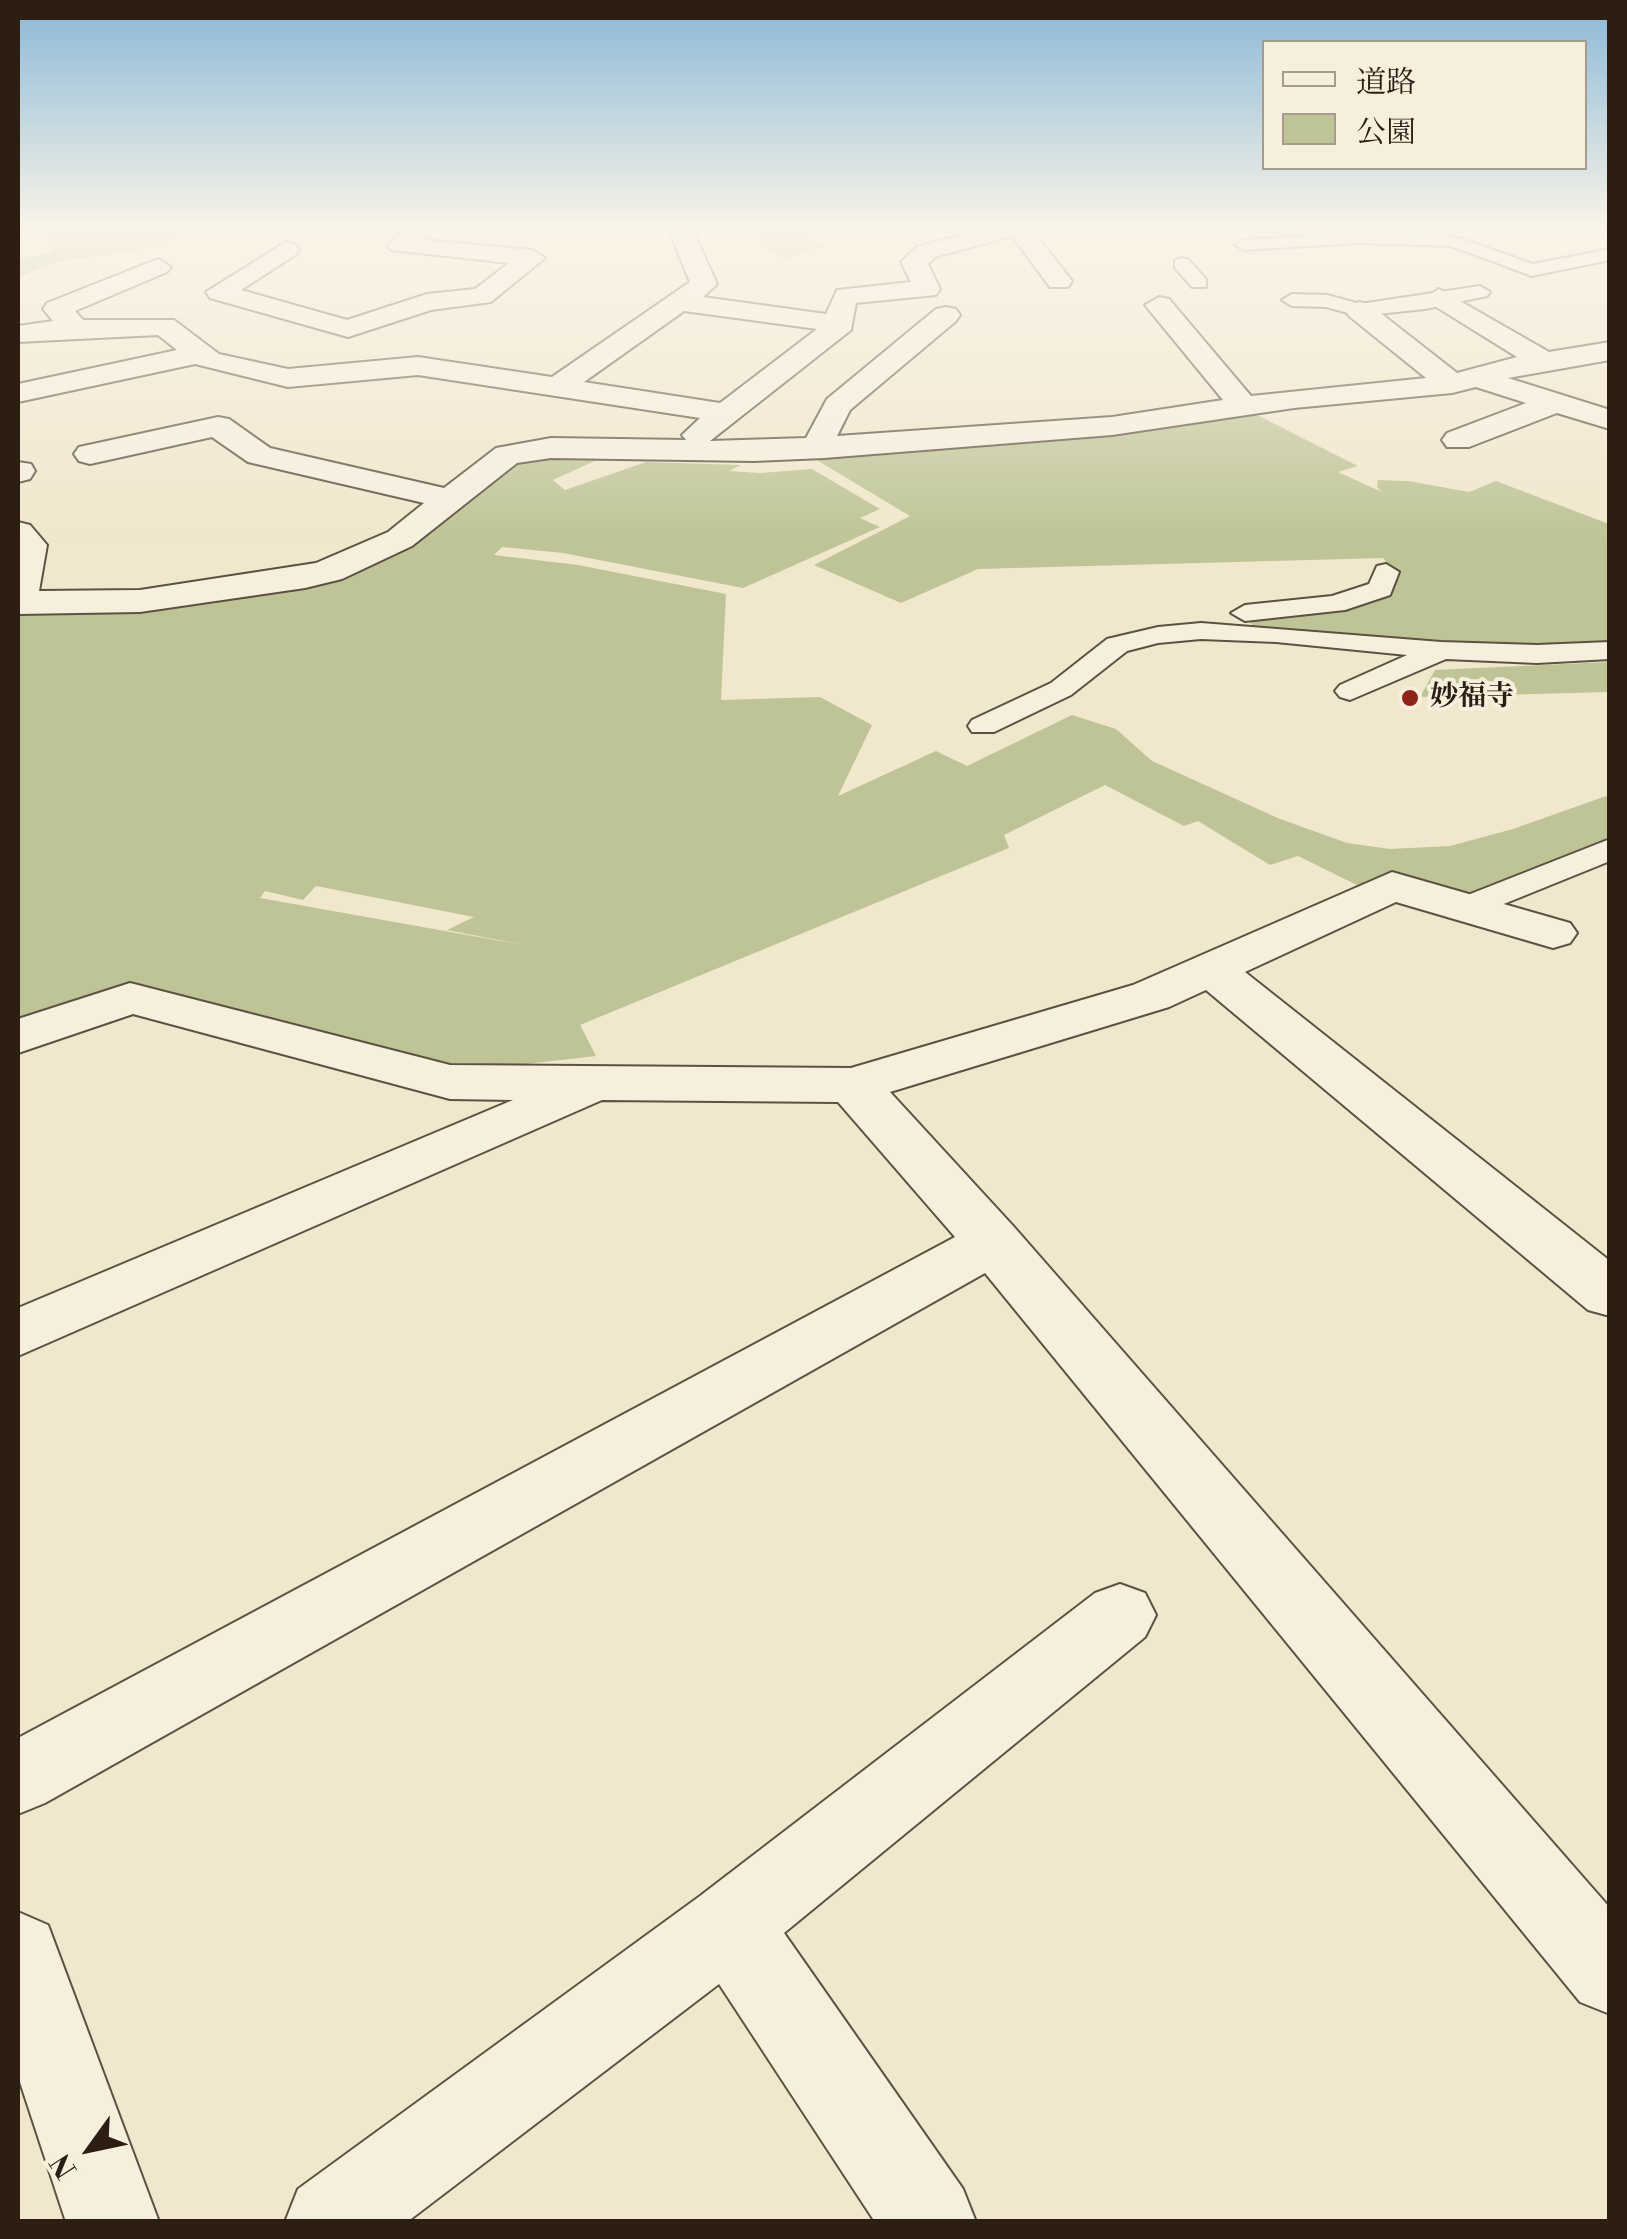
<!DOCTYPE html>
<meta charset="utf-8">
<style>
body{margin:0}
#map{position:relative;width:1627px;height:2239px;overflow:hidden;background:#f1e7cd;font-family:"Libre Bodoni","Noto Serif JP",serif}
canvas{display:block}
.frame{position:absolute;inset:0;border:20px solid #2c1f12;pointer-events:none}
.legend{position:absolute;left:1262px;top:40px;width:325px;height:130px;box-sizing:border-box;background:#f6efde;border:2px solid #a59c8c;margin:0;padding:12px 18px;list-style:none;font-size:30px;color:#2c1f12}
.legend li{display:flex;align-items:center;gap:20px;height:50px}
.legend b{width:50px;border:2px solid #a59c8c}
.north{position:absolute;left:40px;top:2099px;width:100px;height:100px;-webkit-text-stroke:8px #f6efde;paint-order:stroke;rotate:237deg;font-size:28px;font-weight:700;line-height:40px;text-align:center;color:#2c1f12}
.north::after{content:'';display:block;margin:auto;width:35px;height:45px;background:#2c1f12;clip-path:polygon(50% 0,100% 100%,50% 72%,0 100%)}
</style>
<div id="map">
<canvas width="1627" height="2239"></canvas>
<div class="frame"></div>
<ul class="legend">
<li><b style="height:12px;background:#f6efde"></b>道路</li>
<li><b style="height:28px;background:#bec495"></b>公園</li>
</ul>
<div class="north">N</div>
</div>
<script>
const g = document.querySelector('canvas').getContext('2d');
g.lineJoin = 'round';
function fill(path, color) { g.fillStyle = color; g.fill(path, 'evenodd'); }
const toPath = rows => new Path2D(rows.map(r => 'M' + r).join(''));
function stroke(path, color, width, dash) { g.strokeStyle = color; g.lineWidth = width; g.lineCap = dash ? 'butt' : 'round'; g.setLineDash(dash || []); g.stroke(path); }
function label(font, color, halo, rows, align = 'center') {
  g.font = font + ' "Libre Bodoni","Noto Serif JP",serif'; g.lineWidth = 8; g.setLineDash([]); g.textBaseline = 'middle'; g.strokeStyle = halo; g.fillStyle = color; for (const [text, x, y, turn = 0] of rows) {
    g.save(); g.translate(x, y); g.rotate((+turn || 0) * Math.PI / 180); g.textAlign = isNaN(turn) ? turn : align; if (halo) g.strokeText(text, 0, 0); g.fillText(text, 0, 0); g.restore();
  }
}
const green = toPath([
 [41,231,190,231,159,247,65,260,18,277,18,258,52,253],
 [749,231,803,231,813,234,807,238,826,246,786,258,767,249],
 [1247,410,1358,466,1338,472,1382,492,1377,487,1378,480,1408,481,1469,492,1496,481,1609,524,1609,642,1540,646,1444,642,1255,629,1248,619,1346,609,1392,596,1390,567,1383,558,978,569,901,603,814,565,910,516,810,456],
 [608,455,553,480,565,490,646,462,741,465,729,471,760,473,812,469,880,509,860,518,880,527,743,588,563,553,502,547,494,555,578,565,726,594,721,700,820,697,872,725,838,796,936,751,967,766,1072,715,1116,729,1152,761,1280,819,1347,843,1390,849,1450,846,1513,829,1609,795,1609,843,1482,896,1395,875,1361,887,1298,856,1270,865,1198,821,1184,826,1105,785,1004,835,1009,848,580,1025,596,1056,456,1072,140,986,18,1026,18,611,102,613,317,586,398,552,512,459],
 [316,886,474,917,447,930,529,946,260,898,265,891,303,900],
 [1609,662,1609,692,1420,697,1435,670]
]);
const lane = toPath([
 [1357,233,1453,236,1533,264,1610,249,1610,260,1532,276,1451,246,1357,243,1244,250,1235,245,1244,240,1357,233],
 [1182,258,1189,260,1206,279,1206,287,1192,287,1175,268,1175,260,1182,258],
 [1480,286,1490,292,1487,296,1425,309,1359,316,1326,307,1292,306,1282,300,1292,294,1327,295,1360,304,1480,286],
 [1386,564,1399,572,1390,595,1345,610,1245,621,1231,613,1245,605,1332,596,1369,584,1377,566,1386,564],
 [1201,623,1441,642,1537,645,1610,642,1610,659,1537,663,1446,659,1350,700,1340,697,1335,691,1340,685,1407,655,1276,642,1201,639,1158,643,1127,651,1071,695,994,732,972,732,968,726,972,720,1051,683,1107,639,1158,627,1201,623],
 [1610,839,1610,861,1474,916,1462,919,1450,916,1445,909,1450,902,1610,839]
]);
const street = toPath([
 [404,231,432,231,424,240,532,250,545,258,491,302,431,310,348,337,210,298,206,292,286,242,295,245,299,250,295,255,241,290,347,320,427,294,475,289,509,263,391,250,388,245,404,231],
 [669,231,693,231,717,284,703,297,826,314,837,290,911,282,901,262,917,247,976,231,1033,231,1072,281,1068,287,1050,287,1012,236,935,257,928,264,940,289,936,295,856,303,851,330,710,441,806,438,827,399,936,309,946,307,956,309,960,315,956,321,850,410,837,436,1112,417,1223,400,1145,305,1159,297,1169,299,1251,396,1426,378,1349,316,1345,310,1359,302,1369,304,1457,373,1517,357,1430,303,1426,297,1439,289,1549,352,1610,342,1610,360,1508,378,1610,410,1610,429,1557,413,1469,447,1447,447,1442,440,1447,433,1526,403,1476,387,1452,393,1294,408,1112,435,824,458,754,461,551,458,517,463,412,546,342,579,305,588,140,612,18,614,18,522,30,525,47,545,39,591,140,590,316,563,388,532,424,503,248,462,212,437,90,464,79,461,74,454,79,447,218,417,229,419,270,448,444,488,496,448,551,438,686,440,682,435,700,418,418,375,288,387,195,364,18,402,18,384,177,350,158,335,18,342,18,326,53,321,43,309,47,303,158,259,171,267,167,272,75,311,83,320,174,320,219,354,288,369,418,357,552,377,690,282,669,231],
 [684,311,817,329,720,403,584,382,684,311],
 [18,462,31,464,35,471,30,479,18,482,18,462],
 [1392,872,1570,923,1577,933,1570,943,1553,948,1396,902,1245,972,1610,1261,1610,1316,1588,1310,1206,990,1169,1007,890,1092,1014,1227,1610,1908,1610,2014,1580,2002,985,1273,45,1803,18,1814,18,1738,955,1237,838,1102,602,1100,18,1356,18,1308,513,1100,450,1099,133,1014,18,1053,18,1019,130,983,450,1065,851,1068,1133,985,1392,872],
 [1120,1584,1145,1593,1156,1615,1145,1637,784,1933,963,2189,976,2222,875,2222,719,1984,407,2222,285,2222,298,2189,700,1896,1095,1593,1120,1584],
 [18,1912,48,1925,159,2222,66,2222,18,2076,18,1912]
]);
const markers = [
 [1410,698,10,"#8f2418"]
];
const farPoinames = [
 ["妙福寺",1430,698]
];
fill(green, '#bec495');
stroke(lane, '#5d5141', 4);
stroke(street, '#5d5141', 4);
fill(lane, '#f6efde');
fill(street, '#f6efde');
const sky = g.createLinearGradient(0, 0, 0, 544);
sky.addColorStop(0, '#8ab8d8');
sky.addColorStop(0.42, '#f9f4e8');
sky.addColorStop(1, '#f9f4e800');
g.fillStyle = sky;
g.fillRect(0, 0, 1627, 544);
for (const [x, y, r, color] of markers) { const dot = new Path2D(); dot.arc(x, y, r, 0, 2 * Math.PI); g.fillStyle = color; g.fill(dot); stroke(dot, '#f6efde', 4); }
label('bold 28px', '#2c1f12', '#f6efde', farPoinames, 'left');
</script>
